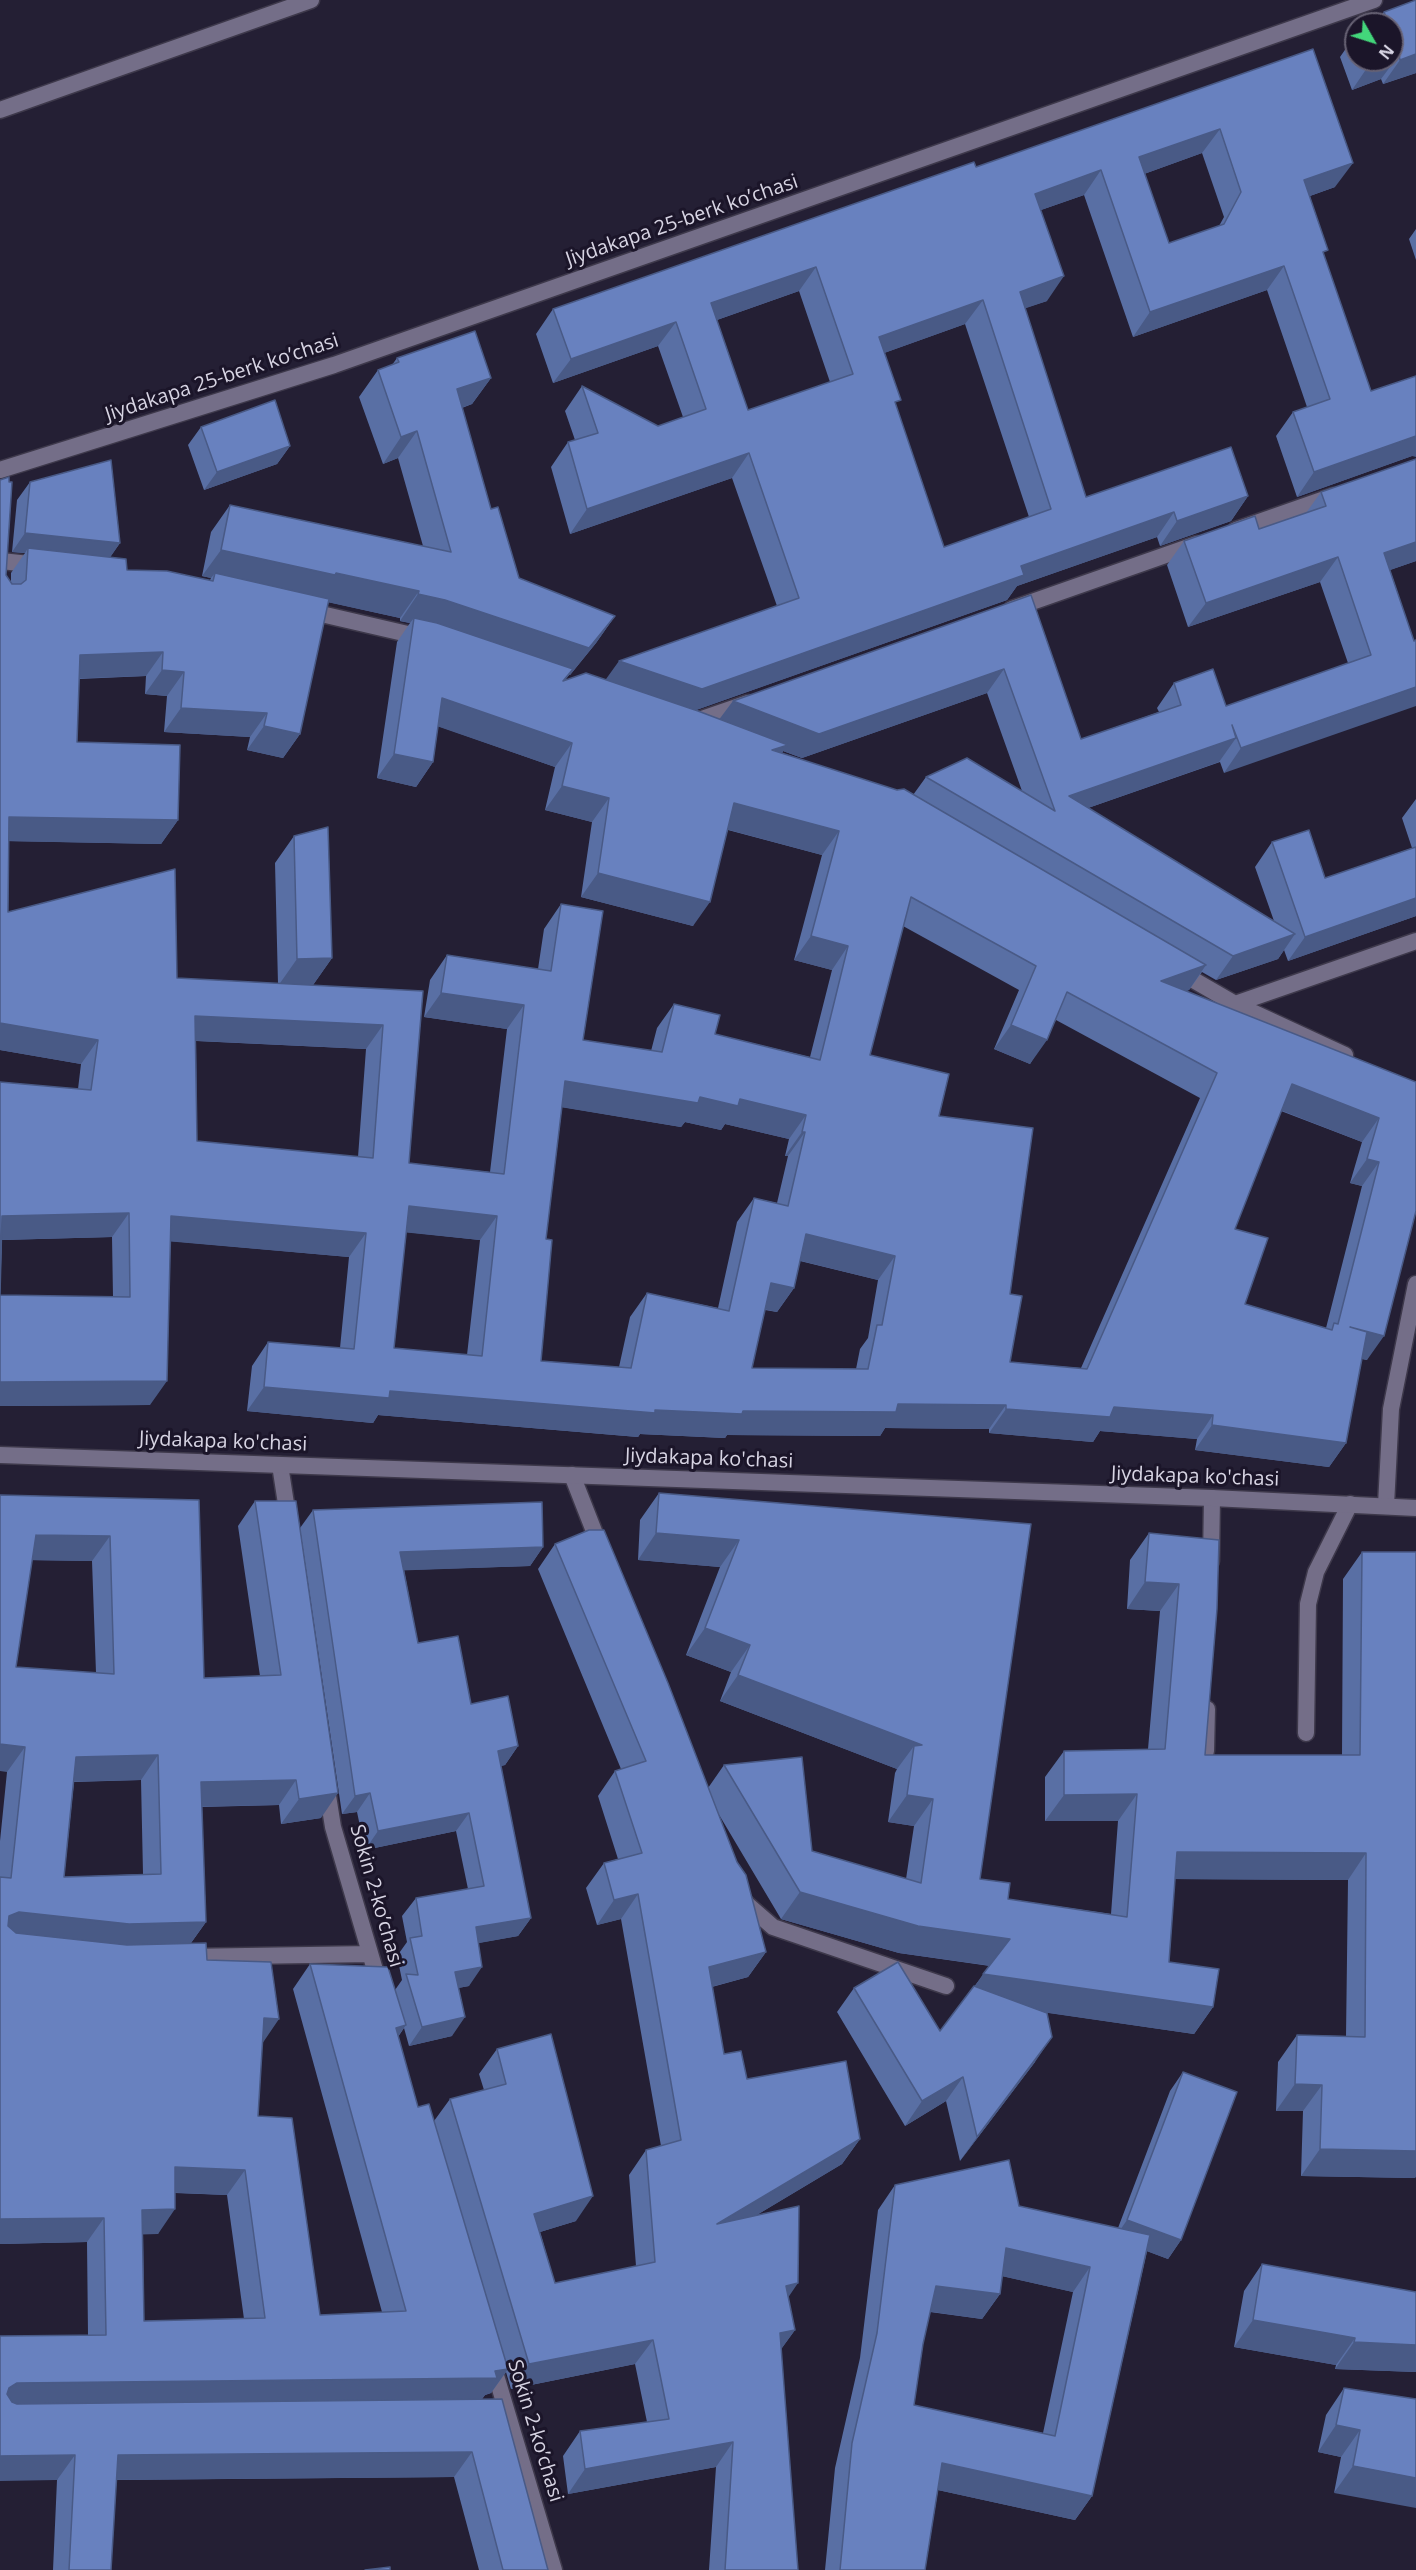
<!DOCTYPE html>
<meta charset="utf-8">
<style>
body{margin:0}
#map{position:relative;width:1416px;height:2570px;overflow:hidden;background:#241f34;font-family:"Open Sans",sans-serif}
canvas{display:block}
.north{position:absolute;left:1344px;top:12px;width:60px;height:60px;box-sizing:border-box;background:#1b1529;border:2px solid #666173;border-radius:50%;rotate:129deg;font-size:16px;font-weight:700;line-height:24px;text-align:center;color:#d7d4e3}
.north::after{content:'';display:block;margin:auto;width:21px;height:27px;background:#43d77b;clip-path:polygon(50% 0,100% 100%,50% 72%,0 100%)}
</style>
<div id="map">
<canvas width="1416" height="2570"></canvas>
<div class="north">N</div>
</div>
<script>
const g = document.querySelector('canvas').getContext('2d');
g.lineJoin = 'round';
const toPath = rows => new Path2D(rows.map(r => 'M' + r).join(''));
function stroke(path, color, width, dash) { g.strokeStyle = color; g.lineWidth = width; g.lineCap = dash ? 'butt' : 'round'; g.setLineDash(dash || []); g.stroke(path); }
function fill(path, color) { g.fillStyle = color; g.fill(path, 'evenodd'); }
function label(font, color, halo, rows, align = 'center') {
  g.font = font + ' "Open Sans",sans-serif'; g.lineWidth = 6; g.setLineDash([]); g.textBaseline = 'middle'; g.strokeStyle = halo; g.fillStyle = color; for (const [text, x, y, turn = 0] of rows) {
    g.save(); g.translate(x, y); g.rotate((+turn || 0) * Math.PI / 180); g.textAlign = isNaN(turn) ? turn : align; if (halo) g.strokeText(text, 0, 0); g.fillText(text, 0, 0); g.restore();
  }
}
const service = toPath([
 [0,110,311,0],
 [1211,1561,1212,1498],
 [1306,1733,1308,1604,1316,1572,1350,1504],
 [1206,1751,1207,1709]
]);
const minor = toPath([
 [0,470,334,365,1374,0],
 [1236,530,1333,496],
 [1,561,39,565],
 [1012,609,1197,544],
 [304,610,425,638],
 [690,723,748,703],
 [1178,971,1235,1004,1345,1055],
 [1235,1004,1416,941],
 [280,1465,289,1523],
 [572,1475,601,1549],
 [1386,1505,1391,1409,1416,1284],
 [326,1783,333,1827,380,1987],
 [741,1899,773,1927,946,1986],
 [185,1957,370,1954],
 [492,2362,554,2570]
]);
const tertiary = toPath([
 [0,1455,1212,1498,1416,1508]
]);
const wall = toPath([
 [1416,0,1416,73,1383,84,1381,79,1352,90,1340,57,1356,34,1356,60,1392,60,1392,24,1375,24,1384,12],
 [1313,49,1335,187,1310,196,1324,256,1371,391,1412,456,1297,497,1276,436,1293,412,1307,407,1267,290,1133,337,1084,195,1041,210,1047,301,1025,308,1086,497,1248,496,1231,521,1160,546,1157,537,1017,586,1007,600,696,710,720,719,733,701,1031,595,1081,739,1159,712,1157,708,1174,683,1226,706,1348,663,1320,582,1188,627,1167,565,1184,541,1259,529,1306,513,1321,492,1416,459,1416,561,1390,570,1414,641,1224,773,1220,762,1088,808,1274,921,1255,867,1272,842,1325,878,1412,848,1402,818,1416,799,1416,916,1288,961,1284,950,1278,959,1216,980,1202,972,1189,990,1186,991,1416,1082,1367,1360,1362,1359,1346,1443,1329,1467,1195,1450,1197,1439,1100,1431,1093,1442,989,1433,989,1429,885,1428,880,1436,727,1435,725,1438,640,1434,638,1437,378,1415,373,1423,247,1411,252,1366,268,1342,340,1348,349,1257,170,1241,150,1405,0,1406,0,1082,78,1089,81,1064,0,1050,6,575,11,582,11,573,25,553,12,552,17,500,30,482,120,543,110,557,127,570,210,580,211,578,202,576,211,532,230,505,423,546,398,458,383,464,359,397,378,370,392,365,397,358,491,378,472,404,462,408,491,509,519,578,615,616,596,643,570,675,569,675,565,680,606,680,777,606,732,478,570,534,551,467,568,442,575,440,565,411,582,386,658,426,683,417,658,346,553,383,536,334,553,309,976,167],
 [1202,153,1224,217,1219,226,1169,243,1144,174],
 [799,291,830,382,748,410,717,320],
 [965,324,1029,517,944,547,896,406,884,353],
 [328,602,400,618,400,621,410,623,397,642,377,778,416,787,433,762,438,726,555,767,545,810,592,822,581,897,693,926,728,830,822,855,794,960,832,970,810,1057,715,1034,674,1004,657,1028,651,1051,583,1040,561,904,544,929,538,969,447,955,430,980,424,1017,507,1029,490,1172,409,1163,423,991,304,985,313,985,332,958,294,836,275,863,278,984,177,978,8,912,9,841,161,844,178,820,77,742,79,679,146,676,145,694,167,696,164,732,250,737,247,750,283,758,300,734],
 [987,693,1022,791,926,777,913,795,782,754,783,751,802,758],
 [903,926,1019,990,994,1049,1030,1064,1056,1020,1200,1098,1081,1368,1010,1362,1010,1294,939,1116,870,1055],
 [196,1041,366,1049,358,1157,197,1141],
 [562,1107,681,1127,685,1122,721,1130,725,1124,789,1139,785,1156,788,1156,777,1203,754,1198,737,1222,718,1308,647,1293,630,1317,619,1367,541,1361,546,1239],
 [1281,1111,1362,1142,1350,1183,1362,1186,1326,1328,1245,1304,1235,1229],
 [406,1232,480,1240,467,1355,394,1348],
 [112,1237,113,1297,0,1295,2,1240],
 [800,1261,878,1280,868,1338,860,1349,856,1369,752,1368,765,1310,777,1312,794,1288],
 [1416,229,1416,260,1409,239],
 [201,427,290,446,277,464,204,490,188,445],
 [659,1493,1031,1524,980,1879,1008,1899,1111,1914,1118,1821,1045,1821,1045,1777,1064,1751,1148,1749,1160,1611,1127,1609,1130,1560,1149,1533,1219,1540,1205,1755,1342,1755,1343,1579,1362,1552,1415,2178,1301,2176,1303,2111,1276,2111,1278,2062,1297,2035,1346,2036,1348,1880,1175,1879,1169,1962,1213,2007,1194,2034,1043,2012,1035,2062,960,2161,946,2101,905,2126,837,2012,854,1988,940,2031,990,1966,899,1953,781,1919,718,1813,766,1952,748,1977,712,1987,724,2054,747,2079,860,2139,842,2164,755,2216,788,2297,795,2330,781,2349,798,2570,709,2570,716,2467,568,2494,563,2456,580,2431,647,2422,635,2364,511,2389,506,2372,491,2393,485,2395,482,2399,548,2570,479,2570,454,2477,116,2480,111,2570,53,2570,57,2480,88,2335,87,2242,0,2244,0,1841,7,1772,0,1495,199,1500,204,1678,260,1676,238,1526,255,1501,321,1818,281,1824,279,1805,202,1807,206,1922,191,1943,207,1960,262,2042,258,2116,320,2315,382,2312,293,1989,310,1964,395,1990,402,1980,397,1956,407,1942,402,1916,416,1898,468,1889,456,1831,365,1850,357,1812,342,1814,300,1528,313,1510,543,1547,530,1566,404,1570,418,1643,471,1704,518,1746,505,1765,501,1766,531,1918,518,1936,478,1943,469,1986,458,1988,452,2036,409,2046,404,2028,398,2037,418,2107,434,2121,450,2099,484,2090,479,2074,497,2049,576,2221,540,2232,555,2283,636,2266,629,2175,646,2150,661,2146,621,1919,597,1925,586,1888,604,1863,618,1859,598,1796,615,1771,621,1769,538,1569,555,1544,708,1788,724,1765,812,1851,906,1879,914,1826,888,1822,895,1773,897,1769,720,1701,731,1672,686,1655,720,1567,638,1560,640,1520],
 [32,1560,92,1561,96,1673,16,1667],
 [141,1780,143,1874,64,1877,74,1782],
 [175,2193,227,2195,244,2319,144,2321,143,2234,158,2234],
 [1183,2072,1181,2240,1168,2259,1147,2251,1092,2496,1075,2520,938,2490,925,2570,825,2570,835,2468,860,2358,878,2210,895,2185,1019,2206,1118,2228,1170,2091],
 [1002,2276,1073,2292,1043,2433,914,2405,923,2344,930,2312,982,2319,1000,2294],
 [1262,2264,1416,2292,1416,2372,1335,2369,1336,2365,1234,2347,1244,2291],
 [1344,2388,1416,2399,1334,2493,1341,2457,1318,2452,1326,2415]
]);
const shadedWall = toPath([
 [1416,54,1416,73,1383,84,1400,60],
 [1399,55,1381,79,1352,90,1369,65,1384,60,1392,60,1392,57],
 [1220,129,1202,153,1122,182,1139,157],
 [1353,163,1335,187,1287,204,1304,180],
 [1101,170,1084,195,1018,218,1035,194],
 [1284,266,1267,290,1133,337,1150,312],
 [816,267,799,291,694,328,711,303],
 [1064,276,1047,301,1003,316,1020,292],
 [983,300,965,324,862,361,879,337],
 [676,322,658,346,553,383,571,359],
 [491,378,472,404,438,416,457,389],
 [417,431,398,458,383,464,401,437],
 [1416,436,1416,457,1412,456,1297,497,1314,472],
 [290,446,277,464,204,490,217,472],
 [749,453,732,478,570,534,587,509],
 [1248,496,1231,521,1160,546,1177,521],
 [1174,512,1157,537,1017,586,1007,600,685,714,601,686,619,661,1021,566],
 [25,533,120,543,107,562,28,548,25,553,12,552],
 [1416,542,1416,561,1367,578,1384,553],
 [221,550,336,573,419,591,400,618,318,600,215,573,211,578,202,576],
 [1338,557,1320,582,1188,627,1206,603],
 [418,594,615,616,596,643,570,675,569,675,546,705,414,618,410,623,400,621],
 [163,652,146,676,63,679,80,655],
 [1004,669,987,693,802,758,783,751,771,769,715,725,733,701],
 [162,670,184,672,167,696,145,694],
 [1416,687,1416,706,1224,773,1241,748],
 [442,698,572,743,555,767,425,722],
 [181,708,267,713,250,737,164,732],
 [264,726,300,734,283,758,247,750],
 [1236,738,1219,762,1051,821,1069,796],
 [394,754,433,762,416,787,377,778],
 [562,786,609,798,592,822,545,810],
 [734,803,839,831,822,855,718,827],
 [9,817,178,820,161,844,0,841],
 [598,873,710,902,693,926,581,897],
 [1416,898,1416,916,1288,961,1305,937],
 [1295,934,1278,959,1216,980,1233,956],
 [811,936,848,946,832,970,794,960],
 [332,958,313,985,278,986,297,959],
 [1206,965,1189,990,1144,1005,1161,981],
 [441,993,524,1005,507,1029,424,1017],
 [195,1016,383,1025,366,1049,178,1040],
 [0,1023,98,1040,81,1064,0,1050],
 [1011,1025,1047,1040,1030,1064,994,1049],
 [565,1081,700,1097,740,1099,806,1115,789,1139,725,1124,721,1130,685,1122,681,1127,548,1105],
 [1292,1084,1379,1118,1362,1142,1275,1108],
 [802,1132,805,1132,788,1156,785,1156],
 [1367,1159,1379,1162,1362,1186,1350,1183],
 [409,1206,497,1216,480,1240,392,1231],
 [129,1213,112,1237,0,1240,2,1216],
 [171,1216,366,1233,349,1257,154,1240],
 [806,1234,895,1256,878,1280,789,1258],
 [771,1283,794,1288,777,1312,754,1307],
 [1350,1327,1384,1336,1367,1360,1333,1352],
 [167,1381,150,1405,0,1406,0,1382],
 [264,1387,390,1391,655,1410,743,1411,898,1404,1006,1405,989,1429,885,1428,880,1436,727,1435,725,1438,640,1434,638,1437,378,1415,373,1423,247,1411],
 [1114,1407,1213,1415,1197,1439,1100,1431,1093,1442,989,1433,1006,1409],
 [1212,1425,1346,1443,1329,1467,1195,1450],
 [656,1533,739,1540,720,1567,638,1560],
 [36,1535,110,1536,92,1561,19,1560],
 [543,1547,530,1566,387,1571,400,1552],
 [1145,1582,1179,1584,1160,1611,1127,1609],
 [705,1628,750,1645,731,1672,686,1655],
 [738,1675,922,1745,914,1746,897,1769,720,1701],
 [0,1744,25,1747,7,1772,0,1771],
 [518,1746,505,1765,485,1769,498,1751],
 [158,1755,141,1780,59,1782,76,1757],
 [296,1780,279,1805,184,1807,201,1782],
 [338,1793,321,1818,281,1824,299,1799],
 [370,1793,357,1812,342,1814,355,1796],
 [1137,1794,1118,1821,1045,1821,1064,1795],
 [907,1795,933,1799,914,1826,888,1822],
 [469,1813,456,1831,365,1850,378,1831],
 [1177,1852,1366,1853,1348,1880,1158,1879],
 [800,1892,1010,1939,992,1966,899,1953,781,1919],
 [638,1894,621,1919,597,1925,614,1900],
 [19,1912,206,1922,188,1947,111,1948,1,1937,9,1916],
 [531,1918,518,1936,463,1946,476,1927],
 [766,1952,748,1977,692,1992,709,1967],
 [482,1967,469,1986,442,1991,455,1972],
 [983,1974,1213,2007,1194,2034,965,2001],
 [465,2017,452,2036,409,2046,422,2027],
 [264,2018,279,2019,262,2044],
 [406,2025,388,2050,396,2028],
 [1052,2037,1035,2062,960,2161,977,2137],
 [963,2077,946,2101,905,2126,922,2101],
 [1295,2084,1322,2085,1303,2111,1276,2111],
 [860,2139,842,2164,700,2249,717,2224],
 [1320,2149,1416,2151,1416,2177,1415,2178,1301,2176],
 [175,2167,245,2170,227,2195,158,2192],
 [593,2196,576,2221,517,2239,534,2214],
 [175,2209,158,2234,125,2235,142,2210],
 [104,2218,87,2242,0,2244,0,2219],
 [1127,2220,1181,2240,1168,2259,1114,2239],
 [1006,2248,1090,2267,1073,2292,988,2273],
 [798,2283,781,2308,786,2286],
 [936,2286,1000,2294,982,2319,918,2310],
 [1253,2320,1355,2338,1336,2365,1234,2347],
 [795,2330,777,2355,780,2333],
 [653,2340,635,2364,511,2389,529,2364],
 [1354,2342,1416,2345,1416,2372,1335,2369],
 [508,2369,491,2393,485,2395,479,2403,0,2408,9,2388,17,2383,495,2371],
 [1336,2425,1360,2430,1341,2457,1318,2452],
 [733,2442,716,2467,568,2494,585,2469],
 [472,2452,454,2477,100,2480,118,2455],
 [75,2455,57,2480,0,2481,0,2456],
 [942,2463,1092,2496,1075,2520,924,2487],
 [1353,2466,1416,2478,1416,2508,1334,2493]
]);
const building = toPath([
 [1416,0,1416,54,1400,60,1399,55,1392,57,1392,24,1381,24,1388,22,1384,12,1416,0],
 [1313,49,1353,163,1304,180,1328,250,1323,252,1371,391,1416,376,1416,436,1314,472,1293,412,1330,399,1284,266,1150,312,1101,170,1035,194,1064,276,1020,292,1086,497,1231,447,1248,496,1177,521,1174,512,1021,566,1024,575,702,689,619,661,799,598,749,453,587,509,568,442,598,433,582,386,658,426,706,409,676,322,571,359,553,309,974,162,976,167,1313,49],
 [1220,129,1241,192,1224,224,1169,243,1139,157,1220,129],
 [816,267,853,374,748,410,711,303,816,267],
 [983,300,1051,509,944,547,895,402,901,400,879,337,983,300],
 [1367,60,1384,60,1369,65,1367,60],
 [475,331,491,378,457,389,491,509,498,507,519,578,615,616,589,648,445,600,418,594,419,591,336,573,335,575,221,550,230,505,451,552,417,431,401,437,378,370,399,362,397,358,475,331],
 [275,400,290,446,217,472,201,427,275,400],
 [1416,459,1416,542,1384,553,1414,641,1416,640,1416,687,1241,748,1232,725,1236,738,1069,796,1295,934,1233,956,926,777,967,758,1055,811,1004,669,819,734,733,701,1031,595,1081,739,1181,705,1174,683,1213,669,1226,706,1371,655,1338,557,1206,603,1184,541,1255,516,1259,529,1326,506,1321,492,1416,459],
 [111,460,120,543,25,533,30,482,111,460],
 [9,477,9,482,12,482,6,575,12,584,21,584,26,580,28,548,126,559,127,570,167,571,213,581,215,573,329,599,300,734,264,726,267,713,181,708,184,672,162,670,163,652,80,655,77,742,180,745,178,820,9,817,8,912,175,869,177,978,423,991,409,1163,504,1174,524,1005,441,993,447,955,551,971,561,904,603,911,583,1040,662,1052,674,1004,720,1015,715,1034,820,1060,848,946,811,936,839,831,734,803,710,902,598,873,609,798,562,786,572,743,442,698,433,762,394,754,414,618,437,623,573,669,563,681,586,673,698,711,788,745,772,750,897,790,904,789,1206,965,1161,981,1416,1082,1416,1211,1384,1336,1350,1327,1367,1332,1346,1443,1212,1425,1213,1415,1114,1407,1110,1417,1006,1409,1006,1405,898,1404,896,1412,743,1411,742,1414,655,1410,655,1413,390,1391,389,1398,264,1387,268,1342,354,1349,366,1233,171,1216,167,1381,0,1382,0,1082,91,1090,98,1040,0,1023,0,480,9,477],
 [911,897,1036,966,1011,1025,1047,1040,1067,992,1217,1073,1087,1369,1010,1362,1022,1296,1010,1294,1033,1128,939,1116,949,1074,870,1055,911,897],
 [195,1016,383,1025,373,1158,197,1141,195,1016],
 [565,1081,698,1103,700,1097,738,1106,740,1099,806,1115,802,1132,805,1132,788,1206,754,1198,729,1311,647,1293,631,1368,541,1361,552,1240,546,1239,565,1081],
 [1292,1084,1379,1118,1367,1159,1379,1162,1338,1324,1334,1323,1332,1330,1245,1304,1268,1238,1235,1229,1292,1084],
 [409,1206,497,1216,482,1356,394,1348,409,1206],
 [129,1213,130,1297,0,1295,2,1216,129,1213],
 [806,1234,895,1256,882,1325,877,1325,868,1369,752,1368,771,1283,794,1288,806,1234],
 [328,827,332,958,297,959,294,836,328,827],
 [1309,830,1325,878,1416,847,1416,898,1305,937,1272,842,1309,830],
 [659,1493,1031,1524,980,1879,1010,1883,1008,1899,1127,1917,1137,1794,1064,1795,1064,1751,1165,1749,1179,1584,1145,1582,1149,1533,1219,1540,1217,1609,1205,1755,1360,1755,1362,1552,1416,1552,1416,2151,1320,2149,1322,2085,1295,2084,1297,2035,1365,2037,1366,1853,1177,1852,1169,1962,1219,1969,1213,2007,983,1974,1010,1939,918,1926,800,1892,724,1765,802,1757,812,1851,921,1883,933,1799,907,1795,914,1746,922,1745,738,1675,750,1645,705,1628,739,1540,656,1533,659,1493],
 [0,1495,199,1500,204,1678,281,1675,255,1501,296,1501,338,1793,299,1799,296,1780,201,1782,206,1922,129,1924,19,1912,9,1916,8,1926,16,1933,127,1945,206,1943,207,1960,271,1962,279,2019,264,2018,258,2116,292,2118,320,2315,406,2311,310,1964,388,1967,406,2025,396,2028,418,2107,429,2104,508,2369,495,2371,497,2378,17,2383,9,2388,7,2394,12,2402,17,2404,502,2399,548,2570,503,2570,472,2452,118,2455,111,2570,69,2570,75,2455,0,2456,0,2336,106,2335,104,2218,0,2219,0,1877,11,1878,25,1747,0,1744,0,1495],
 [36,1535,110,1536,114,1674,16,1667,36,1535],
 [158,1755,161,1874,64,1877,76,1757,158,1755],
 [175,2167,245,2170,265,2318,144,2321,142,2210,175,2209,175,2167],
 [542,1502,543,1547,400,1552,418,1643,458,1636,471,1704,508,1696,518,1746,498,1751,531,1918,476,1927,482,1967,455,1972,465,2017,422,2027,406,1974,418,1975,410,1938,422,1936,416,1898,484,1886,469,1813,378,1831,370,1793,355,1796,313,1510,542,1502],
 [589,1530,604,1530,668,1683,737,1862,746,1875,766,1952,709,1967,724,2054,741,2051,747,2079,846,2061,860,2139,717,2224,799,2206,798,2283,786,2286,795,2330,780,2333,798,2570,725,2570,733,2442,585,2469,580,2431,669,2419,653,2340,529,2364,450,2099,506,2084,497,2049,551,2034,593,2196,534,2214,555,2283,655,2262,646,2150,681,2140,638,1894,614,1900,604,1863,642,1853,615,1771,646,1761,555,1544,589,1530],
 [898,1962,940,2031,974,1986,1047,2013,1052,2037,977,2137,963,2077,922,2101,854,1988,898,1962],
 [1183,2072,1237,2092,1181,2240,1127,2220,1183,2072],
 [1009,2160,1019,2206,1150,2235,1092,2496,942,2463,925,2570,840,2570,852,2443,877,2333,895,2185,1009,2160],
 [1006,2248,1090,2267,1055,2436,914,2405,923,2344,936,2286,1000,2294,1006,2248],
 [1262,2264,1416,2292,1416,2345,1354,2342,1355,2338,1253,2320,1262,2264],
 [1344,2388,1416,2399,1416,2478,1353,2466,1360,2430,1336,2425,1344,2388],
 [390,2567,390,2570,365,2570,390,2567]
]);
const streetNames = [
 ["Jiydakapa 25-berk koʼchasi",682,221,-19],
 ["Jiydakapa 25-berk koʼchasi",222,378,-18],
 ["Jiydakapa ko'chasi",223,1442,2],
 ["Jiydakapa ko'chasi",709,1459,2],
 ["Jiydakapa ko'chasi",1195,1477,2],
 ["Sokin 2-koʼchasi",376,1896,74],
 ["Sokin 2-koʼchasi",535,2431,73]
];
stroke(service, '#3e394b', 19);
stroke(minor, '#3e394b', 19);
stroke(tertiary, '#3e394b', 19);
stroke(service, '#746e88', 16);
stroke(minor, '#746e88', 16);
stroke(tertiary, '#746e88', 16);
fill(wall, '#596fa4');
fill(shadedWall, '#495a86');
fill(building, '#6881bf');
stroke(building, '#495a86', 1.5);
label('20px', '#d7d4e3', '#1b1529', streetNames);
</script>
